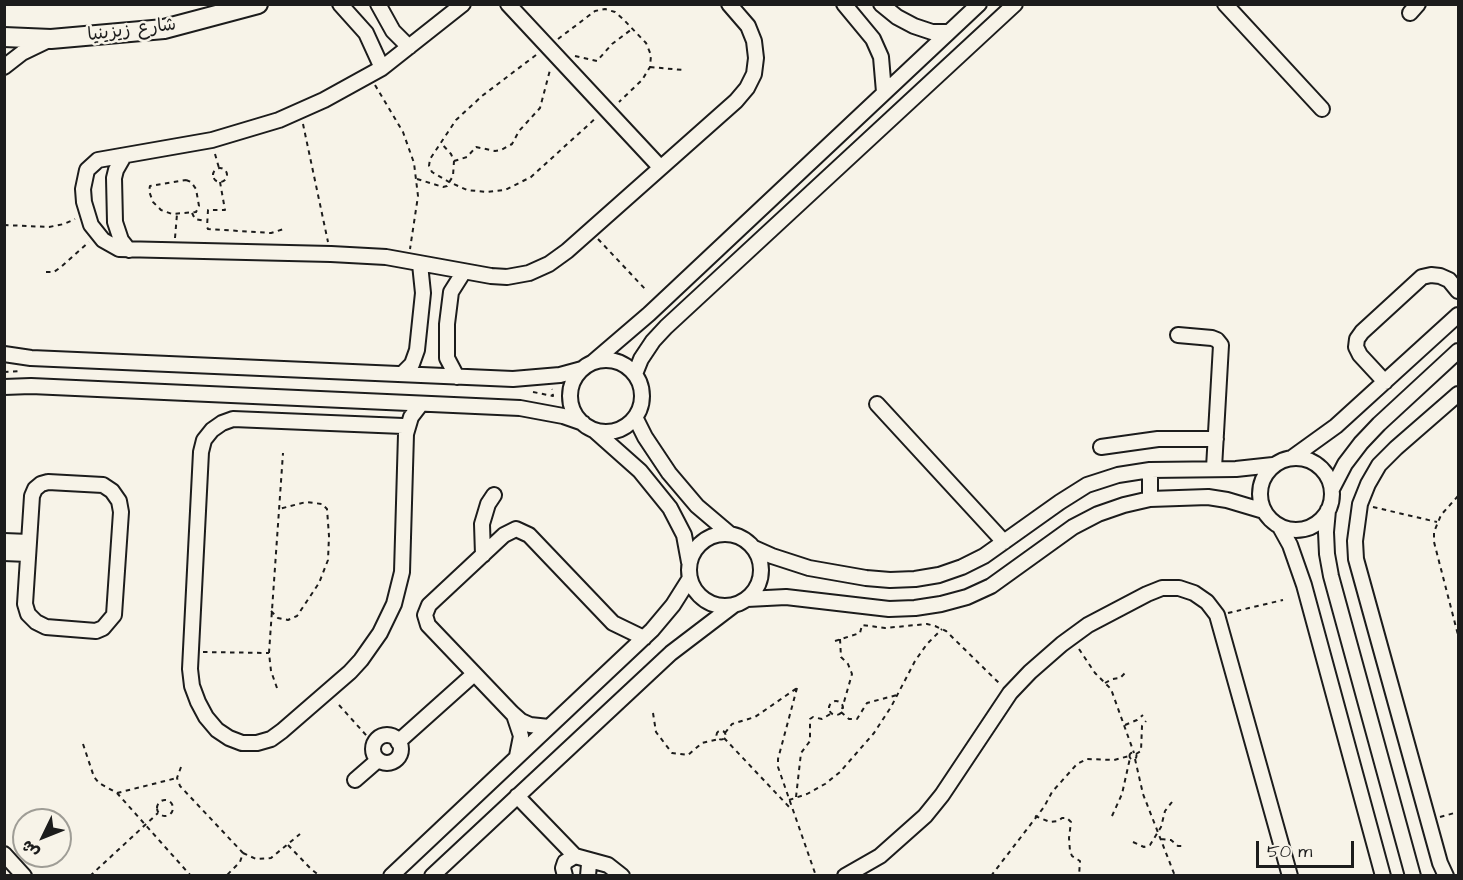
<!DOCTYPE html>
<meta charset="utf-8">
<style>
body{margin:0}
#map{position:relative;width:1463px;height:880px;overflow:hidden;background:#f7f3e8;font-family:"Architects Daughter","Playpen Sans Arabic",sans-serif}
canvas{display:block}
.frame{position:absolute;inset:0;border:6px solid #1c1c1c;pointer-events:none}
.north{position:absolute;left:12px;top:808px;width:60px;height:60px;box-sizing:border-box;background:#f7f3e8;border:2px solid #9f9d96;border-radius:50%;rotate:227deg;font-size:16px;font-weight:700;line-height:24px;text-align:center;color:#1c1c1c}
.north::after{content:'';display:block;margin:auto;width:21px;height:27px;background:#1c1c1c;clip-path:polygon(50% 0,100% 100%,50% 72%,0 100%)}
.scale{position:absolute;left:1256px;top:841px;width:98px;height:27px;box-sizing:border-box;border:3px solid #1c1c1c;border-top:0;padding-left:8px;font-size:18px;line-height:21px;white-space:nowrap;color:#1c1c1c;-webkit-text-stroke:4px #f7f3e8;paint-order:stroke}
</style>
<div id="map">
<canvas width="1463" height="880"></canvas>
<div class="frame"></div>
<div class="north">ش</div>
<div class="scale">50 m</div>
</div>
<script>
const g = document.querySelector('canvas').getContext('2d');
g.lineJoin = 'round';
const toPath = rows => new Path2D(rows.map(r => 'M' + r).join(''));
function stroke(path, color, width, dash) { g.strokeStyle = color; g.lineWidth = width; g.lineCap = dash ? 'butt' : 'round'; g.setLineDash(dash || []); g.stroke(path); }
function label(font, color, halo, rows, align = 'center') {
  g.font = font + ' "Architects Daughter","Playpen Sans Arabic",sans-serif'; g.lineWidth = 5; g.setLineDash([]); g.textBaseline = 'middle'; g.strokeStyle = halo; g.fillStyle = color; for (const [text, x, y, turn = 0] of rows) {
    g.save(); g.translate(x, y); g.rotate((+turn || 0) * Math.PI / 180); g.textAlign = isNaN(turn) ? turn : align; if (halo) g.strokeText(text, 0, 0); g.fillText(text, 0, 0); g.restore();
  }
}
const path = toPath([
 [558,39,595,11,605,9,615,12,623,19,646,43,651,55,650,67,642,80,619,102],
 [536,55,482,96,456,120,430,159,429,166,432,172,449,182,467,190,486,192,505,190,531,177,597,117],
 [575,56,597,61,612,44,632,29],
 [650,67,683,70],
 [375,85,403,132,414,163,418,196,410,249],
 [303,124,328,242],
 [215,154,219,168],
 [454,161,467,157,476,147,495,151,501,150,512,144,519,131,540,108,550,70],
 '213 175a7 7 0 1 1 14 0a7 7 0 1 1-14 0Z',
 [417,179,443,187,447,186,453,176,454,161,451,154,441,143],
 [186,180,191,182,196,189,199,206,196,212,172,214,161,210,153,202,149,191,150,186,186,180],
 [220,182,225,210,208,210,207,227,208,229,271,233,284,229],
 [192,213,195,219,205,221],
 [4,225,49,227,64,224,75,219],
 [175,238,177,214],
 [598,239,646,290],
 [46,272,54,272,61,267,89,242],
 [4,372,20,371],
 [533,392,553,396,552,389],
 [1458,496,1441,515,1434,532,1434,542,1458,635],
 [1373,507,1437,522],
 [271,611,278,618,288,620,297,616,319,583,328,560,329,536,327,509,322,504,306,502,279,509],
 [1228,613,1283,600],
 [840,639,841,657,848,664,852,674,842,709],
 [835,641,860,633,862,625,885,628,927,624,935,626,946,631,999,683],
 [1079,649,1095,673,1111,689,1134,753],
 [203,652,269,653],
 [1105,683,1112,679,1120,678,1125,673],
 [277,688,271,671,269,653,283,453],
 [797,688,778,759,778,767,816,876],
 '829 708a7 7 0 1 1 14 0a7 7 0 1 1-14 0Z',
 [339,705,374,744],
 [841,712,849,719,857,719,867,703,897,695],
 [653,713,656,732,672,753,688,755,702,743,719,739],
 [1125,725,1137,720,1143,715],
 '716.5 735a4.5 4.5 0 1 1 9 0a4.5 4.5 0 1 1-9 0Z',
 [725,733,732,724,755,717,797,688],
 [724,738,792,810],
 [83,744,94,777,99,783,117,793,191,876],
 '1129.5 756a3.5 3.5 0 1 1 7 0a3.5 3.5 0 1 1-7 0Z',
 [1136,754,1141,751,1142,726,1146,721],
 [1135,759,1143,794,1175,876],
 [181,767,177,778,180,786,243,853,240,862,226,876],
 [117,793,177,778],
 [796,797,801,753,810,741,810,719,813,717,822,719,832,713],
 '157 808a8 8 0 1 1 16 0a8 8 0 1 1-16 0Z',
 [789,800,807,794,825,784,840,772,874,733,891,707,915,661,927,644,942,629],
 [1035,816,1050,822,1058,821,1062,818,1067,818,1071,822,1069,838,1070,851,1072,856,1080,861,1079,876],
 [1112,816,1122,794,1130,758],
 [1440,817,1458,812],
 [1161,839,1171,840,1178,846,1182,846],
 [1133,842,1144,847,1150,845,1161,827,1165,811,1172,802],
 [288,845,311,869,320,876],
 [243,853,256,859,271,858,300,834],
 [90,876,158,813],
 [991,876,1044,807,1052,792,1077,764,1087,759,1114,760,1129,756]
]);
const minor = toPath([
 [340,4,366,33,382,68],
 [378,4,393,31,409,47],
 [463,4,382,68,324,100,279,120,212,140,98,160,87,170,83,189,84,202,91,225,103,240,119,249,331,254,386,257,491,276,507,277,529,273,549,264,567,251,736,101,747,88,754,74,756,58,754,41,748,26,729,4],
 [508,4,660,167],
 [844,4,873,39,881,57,884,92],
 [881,4,897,17,914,26,932,32,949,32],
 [1225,4,1322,109],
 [1410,13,1418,4],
 [4,67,22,53,49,40],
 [124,156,116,170,114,178,115,222,121,240,129,250],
 [1178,335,1212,338,1217,340,1221,345,1214,468],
 [4,354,31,358,513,379,560,375,582,369],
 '570 396a36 36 0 1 1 72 0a36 36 0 1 1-72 0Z',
 [593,362,649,314,979,4],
 [402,374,412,364,417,350,423,293,420,264],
 [635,374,641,359,653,341,666,327,1015,4],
 [457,377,447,358,447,324,451,292,463,273],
 [1385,382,1360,355,1356,347,1357,339,1362,332,1422,277,1431,275,1440,276,1449,280,1458,291],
 [4,387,31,386,520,408,563,416,583,423],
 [877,404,1004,542],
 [635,417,645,437,669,473,697,506,730,534],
 [403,426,233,419,222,423,212,430,204,440,201,452,190,669,192,686,198,702,206,717,217,730,229,738,242,743,257,743,271,739,282,731,350,672,361,660,380,633,394,604,402,572,406,434,411,417,421,404],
 [595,431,640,471,670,508,684,535,689,562],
 [1101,447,1158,439,1216,439],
 [1293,457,1336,426,1458,315],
 '1260 494a36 36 0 1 1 72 0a36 36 0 1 1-72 0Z',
 [1150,470,1150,499],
 [48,482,103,485,112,491,119,501,121,512,114,615,103,628,96,631,46,627,36,622,28,614,25,604,32,496,35,489,41,484,48,482],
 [1332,489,1345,464,1361,443,1379,424,1458,351],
 [1328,510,1326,532,1327,554,1331,576,1413,876],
 [1280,527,1290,545,1304,585,1383,876],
 '689 570a36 36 0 1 1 72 0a36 36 0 1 1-72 0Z',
 [4,541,29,542],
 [754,548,772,556,809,568,866,578,890,580,915,579,939,575,962,567,984,556,1060,502,1087,485,1118,475,1150,470,1236,469,1273,465],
 [4,553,28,554],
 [483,555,482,524,488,504,494,495],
 [747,599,786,597,889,609,915,608,941,604,967,597,991,586,1073,527,1098,514,1124,505,1150,499,1208,497,1227,500,1264,511],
 [514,715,521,736,517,756],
 [549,727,530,725,521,721,512,713,428,625,425,615,429,605,504,535,516,529,529,535,613,623,644,638],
 '373 749a14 14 0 1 1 28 0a14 14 0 1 1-28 0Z',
 [398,742,474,674],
 [355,780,378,760],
 [517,796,575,856],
 [4,854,24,876],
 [586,859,608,865,622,876],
 [391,876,652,630,673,605,690,578],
 [432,876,671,653,734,605],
 [565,876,563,868,565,862,575,856,586,859,589,864,588,876],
 [845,876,880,856,925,816,942,795,1010,693,1030,672,1062,644,1088,625,1147,594,1162,588,1179,588,1194,593,1207,602,1217,615,1290,876],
 [1446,876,1440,863,1356,559,1355,541,1360,504,1368,484,1379,465,1396,448,1458,394]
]);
const major = toPath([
 [4,37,51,39,164,29,258,4]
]);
const streetNames = [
 ["شارع زيزينيا",132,31,-7]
];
stroke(minor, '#1c1c1c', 18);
stroke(major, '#1c1c1c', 22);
stroke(path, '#1c1c1c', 2, [4.5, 4.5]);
stroke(minor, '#f7f3e8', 14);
stroke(major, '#f7f3e8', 18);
label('18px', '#1c1c1c', '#f7f3e8', streetNames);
</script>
